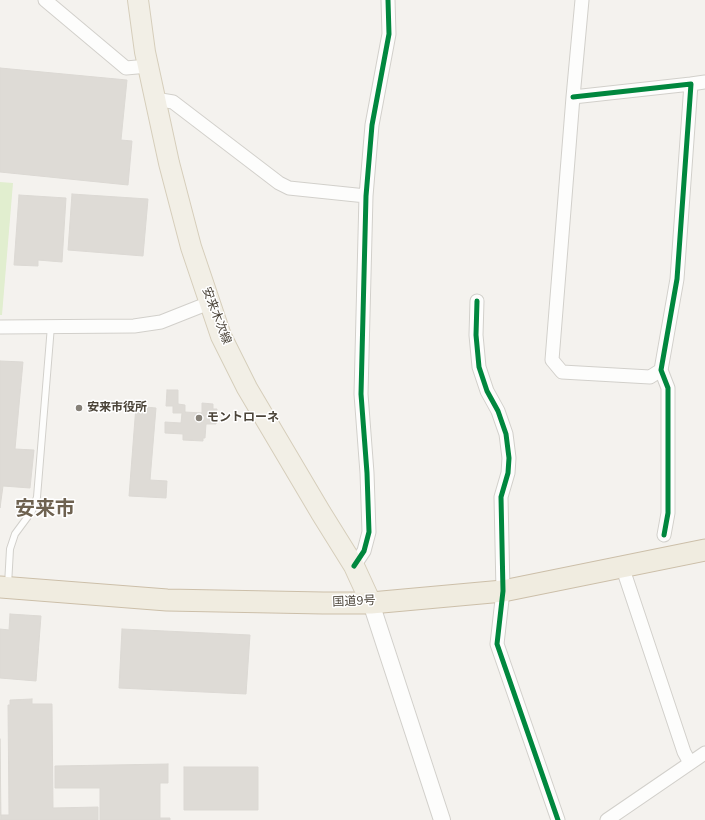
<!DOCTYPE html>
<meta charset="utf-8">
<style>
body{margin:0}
canvas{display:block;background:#f4f2ee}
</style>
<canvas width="705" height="820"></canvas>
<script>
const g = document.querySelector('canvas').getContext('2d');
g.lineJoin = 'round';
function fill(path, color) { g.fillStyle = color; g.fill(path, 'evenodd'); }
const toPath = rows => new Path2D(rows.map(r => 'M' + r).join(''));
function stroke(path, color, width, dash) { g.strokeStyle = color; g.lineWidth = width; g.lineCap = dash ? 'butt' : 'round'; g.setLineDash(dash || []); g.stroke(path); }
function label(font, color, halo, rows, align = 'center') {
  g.font = font + ' "Nunito Sans","Noto Sans JP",sans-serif'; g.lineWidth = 3; g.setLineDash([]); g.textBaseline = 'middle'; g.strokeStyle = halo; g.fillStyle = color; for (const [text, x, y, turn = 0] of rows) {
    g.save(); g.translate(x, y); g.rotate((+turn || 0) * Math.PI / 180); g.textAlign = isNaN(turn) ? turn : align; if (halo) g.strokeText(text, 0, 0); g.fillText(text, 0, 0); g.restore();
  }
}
const green = toPath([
 [0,182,13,183,2,315,0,315]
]);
const building = toPath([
 [0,68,127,80,121,140,132,141,128,185,0,172,0,68],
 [72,194,148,199,143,256,68,250,72,194],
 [19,195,66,198,62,262,38,260,38,266,14,265,19,195],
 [0,361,23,362,15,449,34,450,30,488,3,486,0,508,0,361],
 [167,390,178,390,178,404,185,405,185,412,202,413,202,403,213,404,213,409,217,409,216,424,206,424,205,438,203,438,203,441,183,440,183,434,165,433,165,422,181,423,182,413,173,413,173,406,166,406,167,390],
 [136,406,156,408,150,480,167,481,166,498,129,496,136,406],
 [10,614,41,616,36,681,0,678,0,629,9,630,10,614],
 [122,629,250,635,246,694,119,688,122,629],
 [32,699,32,704,52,704,53,808,98,807,98,820,0,820,0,815,9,815,8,705,10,705,10,700,32,699],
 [0,739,1,820,0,820,0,739],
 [168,764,168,783,160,783,160,818,170,818,170,820,100,820,100,788,55,788,55,766,168,764],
 [184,767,258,767,258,810,184,810,184,767]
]);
const service = toPath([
 [8,585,10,549,15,534,32,511,37,497,51,326]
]);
const minor = toPath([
 [45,0,126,68,148,66],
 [582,0,573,97,552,360,562,372,650,377,661,370],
 [691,84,705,82],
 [573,97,691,84,677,279,661,370,668,388,668,513,664,535],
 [155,99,173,102,279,183,289,188,366,196],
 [477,301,476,335,479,367,487,391,498,411,506,434,509,458,508,473,501,497,503,591,497,644,558,820],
 [0,327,134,326,161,322,209,303],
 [354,566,364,551,369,532,367,473,361,394,366,196,372,125,389,34,388,0],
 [622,566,684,752,690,763],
 [607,820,705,753]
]);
const tertiary = toPath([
 [371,603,442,820]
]);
const primary = toPath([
 [138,0,145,52,169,163,191,247,221,336,247,388,321,513,354,566,371,603]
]);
const trunk = toPath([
 [0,587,167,600,323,603,371,603,503,591,705,550]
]);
const cycleway = toPath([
 [573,97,691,84,677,279,661,370,668,388,668,513,664,535],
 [477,301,476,335,479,367,487,391,498,411,506,434,509,458,508,473,501,497,503,591,497,644,558,820],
 [354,566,364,551,369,532,367,473,361,394,366,196,372,125,389,34,388,0]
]);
const markers = [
 [79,408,4,"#868178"],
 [199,418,4,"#868178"]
];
const streetNames = [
 ["安来木次線",216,316,69],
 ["国道9号",354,602,-2]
];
const poiNames = [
 ["安来市役所",87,408],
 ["モントローネ",207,418]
];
const townNames = [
 ["安来市",45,510]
];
fill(green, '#e1eecf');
fill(building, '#dedbd6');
stroke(building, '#dcd9d4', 1);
stroke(service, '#d2d0cb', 8);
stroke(minor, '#d2d0cb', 15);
stroke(tertiary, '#d2d0cb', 18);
stroke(primary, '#d6cebb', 22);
stroke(trunk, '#ccbfa9', 23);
stroke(service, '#fdfdfc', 6);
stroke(minor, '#fdfdfc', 13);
stroke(tertiary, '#fdfdfc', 16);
stroke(primary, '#f2efe6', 20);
stroke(trunk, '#f0ece0', 21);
stroke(cycleway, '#00873e', 5);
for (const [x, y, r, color] of markers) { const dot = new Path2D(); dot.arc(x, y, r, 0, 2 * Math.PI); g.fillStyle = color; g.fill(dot); stroke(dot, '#fff', 1.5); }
label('12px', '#4b4439', '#fff', streetNames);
label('bold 12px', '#4b4439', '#fff', poiNames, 'left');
label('bold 20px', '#6e6250', '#fff', townNames);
</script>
